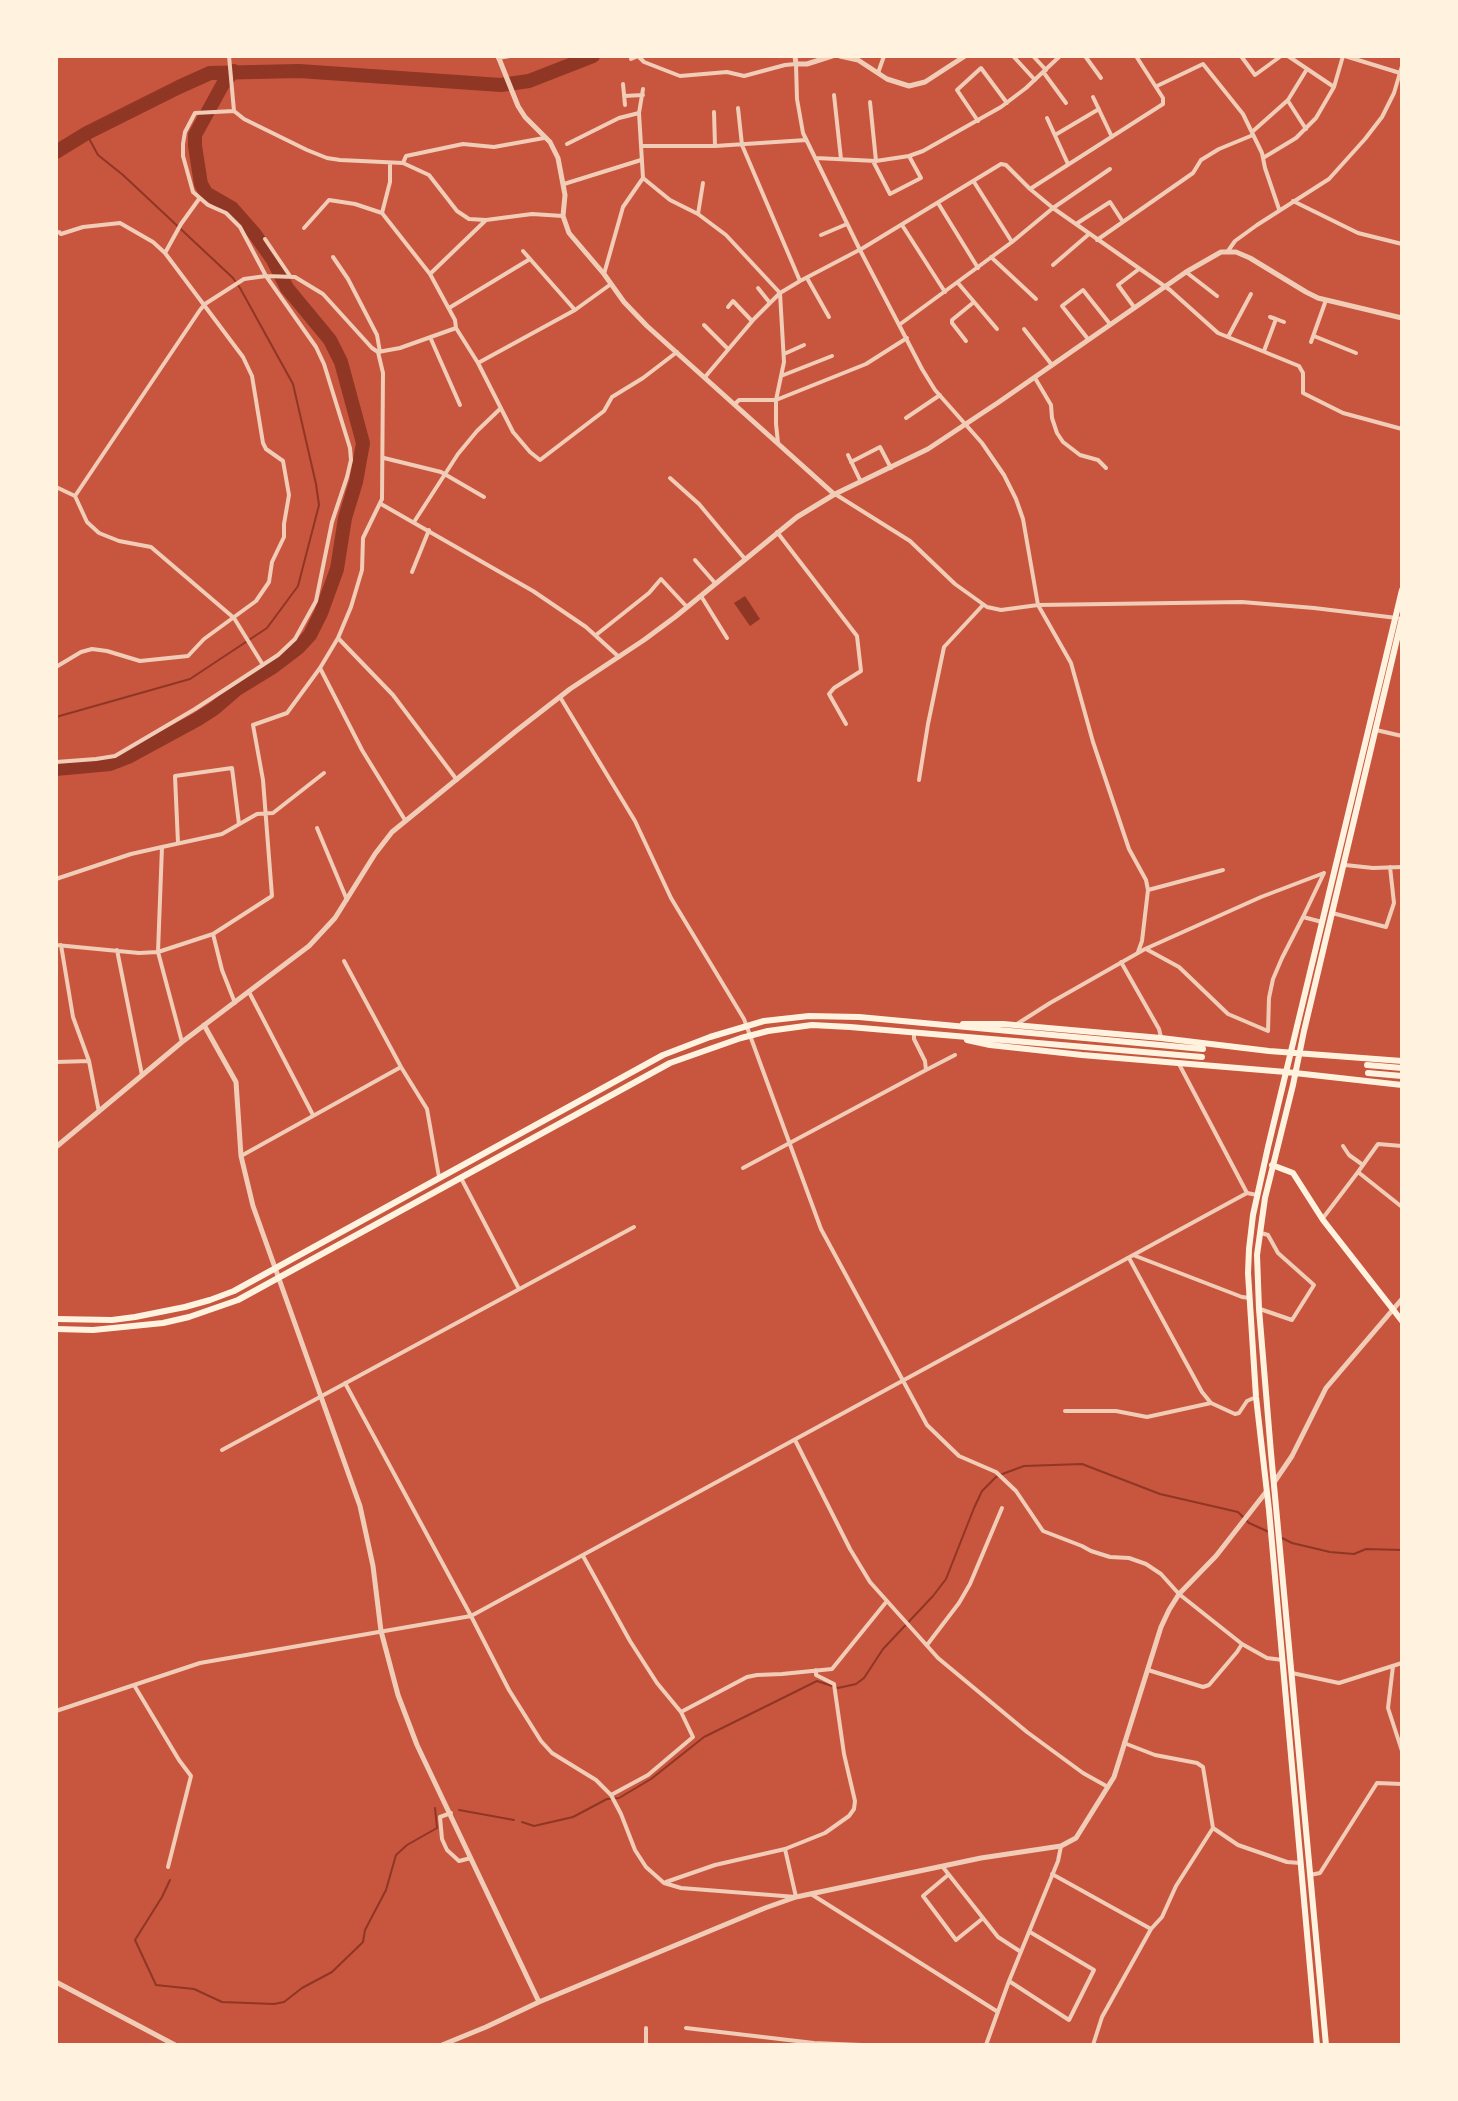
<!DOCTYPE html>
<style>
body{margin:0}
#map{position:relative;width:1458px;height:2101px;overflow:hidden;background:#c8553d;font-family:Helvetica,sans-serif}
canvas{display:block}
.frame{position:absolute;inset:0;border:58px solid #fff3e0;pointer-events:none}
</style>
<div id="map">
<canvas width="1458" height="2101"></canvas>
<div class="frame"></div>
</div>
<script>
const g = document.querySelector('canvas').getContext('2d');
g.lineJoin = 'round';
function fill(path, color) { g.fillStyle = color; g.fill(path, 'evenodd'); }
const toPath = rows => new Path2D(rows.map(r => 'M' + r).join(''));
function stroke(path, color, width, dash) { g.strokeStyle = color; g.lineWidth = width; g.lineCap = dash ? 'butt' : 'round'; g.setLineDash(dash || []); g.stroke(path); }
const water = toPath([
 [745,596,760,619,750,626,734,603]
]);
const stream = toPath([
 [56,717,190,679,267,628,298,586,319,505,316,484,293,384,240,288,233,278,123,175,98,155,86,133],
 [1282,1538,1292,1543,1330,1552,1354,1554,1366,1549,1402,1550],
 [459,1810,514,1820],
 [522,1822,534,1826,573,1817,607,1799,619,1798,651,1779,704,1737,817,1681,838,1688,856,1684,864,1678,883,1649,933,1596,946,1579,974,1508,982,1491,996,1477,1005,1473,1024,1466,1082,1464,1160,1494,1238,1512,1249,1523,1269,1532],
 [170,1880,162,1897,135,1940,156,1985,194,1989,222,2002,274,2004,284,2002,302,1988,332,1972,363,1942,365,1930,386,1890,396,1855,407,1845,437,1828,435,1808]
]);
const river = toPath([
 [56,152,87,133,179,87,210,73,299,71,501,85,529,81,593,56],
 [56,769,110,764,128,757,198,719,215,708,237,689,273,667,298,648,310,635,321,613,337,569,345,518,356,482,363,443,341,362,330,340,287,288,273,260,254,233,232,208,206,193,201,184,195,146,195,135,223,84,234,71]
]);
const minor = toPath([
 [229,56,234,111],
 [1013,56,1035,80],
 [1033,56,1046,70],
 [1085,56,1101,78],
 [1241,56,1255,75,1281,56],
 [1288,56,1334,87],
 [1345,56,1400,73],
 [498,58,510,56],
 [631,59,638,56,644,62,680,76,727,72,744,76,785,65,796,64,797,99,803,133,860,250,922,369,935,390,982,443,1004,475,1016,499,1023,519,1038,605,1071,663,1093,742,1129,849,1146,880,1148,890,1142,941,1138,952],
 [878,73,884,56],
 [1044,73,1066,103],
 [623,84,625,105],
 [1157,86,1203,64,1243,114,1262,153,1265,168,1279,209],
 [834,95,841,159],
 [624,96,643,95],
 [1093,97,1112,137],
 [1288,101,1306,129],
 [870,102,876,161],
 [738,108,742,145,800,281],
 [714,112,715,146],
 [1047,118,1068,164],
 [978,121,957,90,981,68,1007,103],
 [1252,132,1288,100,1307,69],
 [1055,135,1099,109],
 [567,144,619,118,639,113],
 [641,146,715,146,806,140],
 [816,158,876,161,909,156,923,151,1001,107,1026,88,1060,56],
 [1263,158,1296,138,1316,118,1334,87,1343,56],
 [873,161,890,194,921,178,909,156],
 [403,163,429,175,457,211,469,219,486,220,532,214,563,216],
 [643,178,670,200,698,214,726,235,780,293,784,362,776,400,776,424,778,443],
 [974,182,1012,242],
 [564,184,641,160],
 [1030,189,1163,104,1163,98,1136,56],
 [1293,201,1358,233,1402,244],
 [938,203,978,268],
 [382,213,390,182,390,164],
 [698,214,703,183],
 [1076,224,1110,202,1123,222],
 [902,225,945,292],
 [304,228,329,200,355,204,382,213,430,274,455,320,456,328,478,363,513,432,530,452,540,460,604,411,612,397,643,378,677,352],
 [821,235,847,224],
 [265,239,290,276],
 [1097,240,1193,173,1201,160,1219,149,1253,135],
 [523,251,575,310],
 [1228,251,1235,241,1257,225,1329,179,1365,139,1382,117,1394,93,1402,66],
 [165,253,181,224,199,199],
 [333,257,348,279,377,335,380,352],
 [991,257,1036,299],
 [1053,265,1089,234],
 [1186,272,1217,296],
 [430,274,486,220],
 [604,274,623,207,643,178,639,113,643,89],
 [807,278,829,317],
 [958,283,997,329],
 [758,288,770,303],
 [728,307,733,301,752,321],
 [1134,307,1118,285,1139,269],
 [449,308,530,259],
 [1276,319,1284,322],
 [704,325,728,349],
 [899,325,1012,242,1053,208,1110,169],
 [1024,329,1052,365],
 [1314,336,1356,353],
 [430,337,460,405],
 [1228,337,1251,294],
 [1088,339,1062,306,1083,290,1110,324],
 [966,341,952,323,952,320,974,302],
 [1311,342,1326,300],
 [1264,351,1276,319,1270,317],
 [784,354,804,345],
 [478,363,575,310,611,284],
 [781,376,832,356],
 [705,377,754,319,780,293,800,281,863,248,1001,164,1006,165,1030,189,1053,208,1170,290,1218,333,1299,366,1303,373,1303,393,1343,413,1402,429],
 [1035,378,1051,405,1052,418,1057,433,1063,442,1080,455,1098,460,1106,468],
 [735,404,739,400,776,400,866,364,907,338],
 [906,418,940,395],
 [848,455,861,482],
 [384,458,441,472,484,497],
 [851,462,880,447,891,468],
 [670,478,699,504,745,559],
 [56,487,75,496,87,522,99,533,119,541,151,547,234,618,263,665],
 [835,494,910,541,955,584,987,607,1001,610,1038,605,1242,602,1314,608,1397,618],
 [75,496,200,310,205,304,244,279,266,276,295,277,323,294,372,348,378,352,400,348,456,328],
 [381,504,533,591,586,627,619,657],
 [414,522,458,454,477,431,501,408],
 [777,532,857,636,861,671,834,688,829,694,846,724],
 [695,560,715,583],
 [412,572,429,530],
 [701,596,727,638],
 [596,635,649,593,661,579,687,607],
 [338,638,393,695,457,780],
 [56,667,81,652,92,649,107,651,140,661,188,656,204,639,256,601,269,582,272,562,284,537,284,524,289,495,283,461,266,449,263,443,252,376,243,357,165,253,153,242,120,223,83,227,61,234,59,232],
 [320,668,362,750,405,820],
 [560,697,635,821,671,898,744,1019,821,1229,927,1425,959,1456,996,1472,1016,1491,1043,1531,1082,1546,1091,1551,1110,1557,1129,1558,1146,1564,1161,1574,1179,1594,1242,1644,1267,1658,1283,1660],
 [1376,730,1402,736],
 [56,762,96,759,115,756,195,709,278,655,295,639,316,601,332,522,347,477,351,460,350,448,324,364,316,347,266,276,240,227,226,213,208,205,193,192,183,156,183,144,185,132,195,113,234,111,244,119,307,150,327,158,340,160,403,163,406,156,463,144,494,147,544,138],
 [919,780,928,724,944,647,983,605],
 [317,828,347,900],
 [178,843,175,776,232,768,239,824],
 [162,847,222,834,257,814,273,813,324,773],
 [1345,865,1373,868,1402,867],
 [56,879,131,854,162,847,158,952,182,1042],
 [1148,890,1223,870],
 [1332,913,1386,927,1394,903,1390,867],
 [1322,922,1303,917,1324,873],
 [213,934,222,970,235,1003],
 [56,945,139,953,158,952,213,934,272,896,263,780,253,725,287,713,320,668,338,638,351,607,362,570,363,538,382,499,383,373,378,352],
 [61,945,73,1017,89,1061,99,1112],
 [1146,949,1179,967,1228,1014,1268,1031,1269,998,1273,979,1282,958,1303,917],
 [117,950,142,1075],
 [344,961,401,1067,427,1109,439,1177],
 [1121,962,1159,1029,1161,1037],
 [249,992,313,1115],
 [1017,1024,1050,1003,1145,949,1261,897,1324,873],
 [56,1062,89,1061],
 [1179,1064,1247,1193],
 [926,1070,955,1055],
 [1343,1146,1349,1155,1363,1165],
 [1402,1146,1378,1144,1358,1172,1402,1207],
 [241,1156,401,1067],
 [743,1168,926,1070,925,1061,914,1039,914,1032],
 [461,1178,519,1289],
 [1323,1218,1358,1172],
 [1133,1255,1242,1297,1250,1298],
 [1129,1258,1202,1392,1211,1403,1235,1414,1239,1413,1247,1401,1256,1397],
 [1260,1309,1292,1320,1314,1285,1278,1253,1268,1235,1261,1233],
 [345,1383,471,1616,509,1690,541,1741,552,1753,596,1780,611,1795,621,1814,635,1850,646,1867,664,1883,681,1888,796,1897,785,1849],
 [1065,1411,1116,1411,1147,1417,1211,1403],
 [795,1440,850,1549,870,1582,938,1658,1027,1732,1083,1773,1108,1787],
 [222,1450,634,1227],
 [583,1556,630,1641,657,1683,681,1712,693,1737,648,1775,611,1795],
 [927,1645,959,1603,970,1584,1002,1508],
 [1393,1666,1388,1708,1402,1751],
 [1148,1670,1203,1687,1209,1685,1237,1652,1242,1644],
 [1292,1673,1339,1683,1402,1663],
 [134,1685,179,1760,191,1776,168,1867],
 [56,1711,200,1663,471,1616,1247,1193,1257,1195],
 [681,1712,747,1677,757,1675,782,1674,832,1669,887,1601],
 [451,1813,440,1817,442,1839,447,1850,459,1861,471,1858],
 [1213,1828,1238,1845,1287,1862,1300,1863],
 [942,1866,998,1937,1021,1952],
 [1052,1874,1151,1929],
 [948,1875,923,1896,956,1940,982,1919],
 [1310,1875,1320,1873,1377,1783,1402,1784],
 [666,1882,715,1865,785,1849,825,1833,849,1816,854,1809,855,1801,844,1754,834,1684,816,1675,816,1670],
 [811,1894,998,2012],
 [1009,1981,1069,2020,1094,1970,1030,1932],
 [646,2028,646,2045],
 [686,2028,814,2043,862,2045],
 [986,2045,1009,1981,1058,1861,1061,1846],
 [1093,2045,1102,2017,1151,1929,1162,1917,1176,1886,1213,1828,1203,1767,1197,1763,1155,1755,1124,1743]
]);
const tertiary = toPath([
 [498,56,518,106,525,117,550,142,558,158,565,195,563,216,569,233,604,274,624,302,647,326,834,494],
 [795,56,796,64,807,64,832,56],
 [840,56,858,60,887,79,909,86,925,82,965,56],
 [204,1025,236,1082,241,1156,253,1206,360,1506,373,1566,381,1631,398,1695,417,1745,539,2002],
 [56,1147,182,1042,309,946,335,918,375,854,392,832,516,731,570,689,644,640,675,617,797,517,835,494,928,449,999,402,1186,272,1221,252,1236,252,1250,258,1306,292,1318,298,1402,318],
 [1275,1481,1292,1456,1326,1388,1402,1299],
 [56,1982,175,2045],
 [442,2045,486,2027,539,2002,765,1908,796,1897,981,1858,1061,1846,1076,1838,1114,1777,1161,1627,1169,1610,1179,1594,1216,1556,1266,1492]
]);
const primary = toPath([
 [963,1024,1003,1024,1161,1038,1269,1051,1402,1061],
 [967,1040,990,1045,1082,1055,1286,1072,1402,1085],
 [1367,1065,1402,1068],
 [1368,1073,1402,1076],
 [1272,1165,1293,1173,1323,1220,1402,1321],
 [56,1319,112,1320,135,1317,185,1307,210,1300,234,1291,663,1055,710,1037,764,1021,809,1016,859,1017,1203,1049],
 [56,1329,93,1330,163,1323,189,1317,238,1300,670,1063,741,1038,768,1031,812,1025,850,1027,1202,1057],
 [1317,2045,1269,1510,1256,1397,1248,1273,1249,1249,1253,1215,1268,1147,1402,590],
 [1326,2045,1271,1453,1259,1309,1257,1255,1265,1198,1293,1085,1304,1031,1402,618]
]);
fill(water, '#8f3625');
stroke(stream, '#8f3625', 2);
stroke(river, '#8f3625', 14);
stroke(minor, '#f1ccb7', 4);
stroke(tertiary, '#f1ccb7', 5);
stroke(primary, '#fff3e0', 6);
</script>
